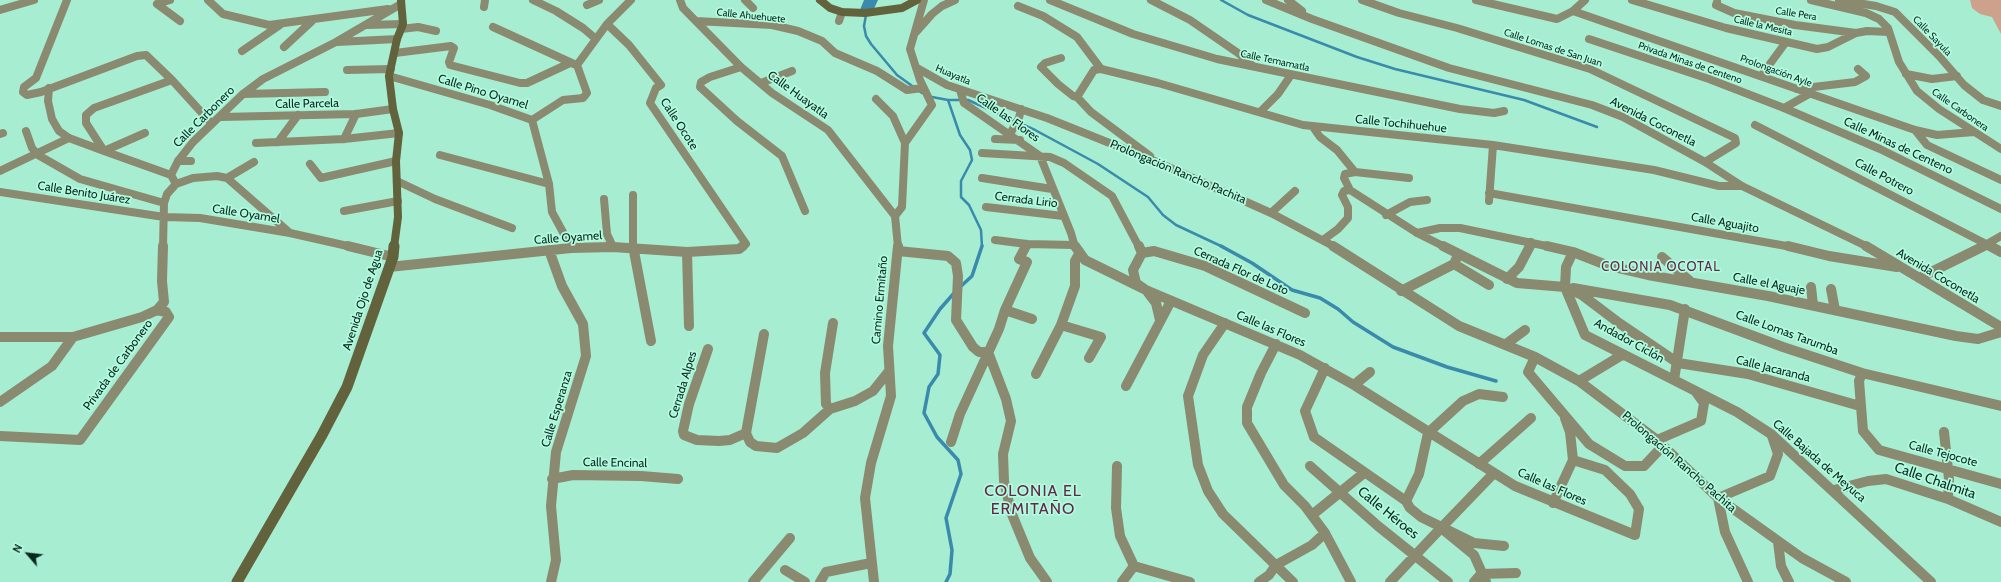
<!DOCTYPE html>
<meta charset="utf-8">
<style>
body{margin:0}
#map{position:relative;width:2001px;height:582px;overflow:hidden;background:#a6edd2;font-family:Cabin,sans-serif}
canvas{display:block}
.north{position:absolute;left:8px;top:534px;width:40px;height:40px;-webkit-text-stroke:3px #b3fbdf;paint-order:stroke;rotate:298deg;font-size:11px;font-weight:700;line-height:16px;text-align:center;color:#09281e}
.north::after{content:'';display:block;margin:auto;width:14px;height:18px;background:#09281e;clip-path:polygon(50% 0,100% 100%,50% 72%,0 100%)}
</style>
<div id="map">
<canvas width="2001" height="582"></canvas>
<div class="north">N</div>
</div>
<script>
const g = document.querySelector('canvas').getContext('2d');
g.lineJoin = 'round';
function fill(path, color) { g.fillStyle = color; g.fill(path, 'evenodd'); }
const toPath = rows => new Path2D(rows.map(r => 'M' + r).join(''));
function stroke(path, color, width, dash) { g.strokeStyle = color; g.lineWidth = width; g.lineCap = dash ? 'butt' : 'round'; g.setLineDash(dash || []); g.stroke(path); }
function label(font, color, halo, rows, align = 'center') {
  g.font = font + ' Cabin,sans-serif'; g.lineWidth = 3.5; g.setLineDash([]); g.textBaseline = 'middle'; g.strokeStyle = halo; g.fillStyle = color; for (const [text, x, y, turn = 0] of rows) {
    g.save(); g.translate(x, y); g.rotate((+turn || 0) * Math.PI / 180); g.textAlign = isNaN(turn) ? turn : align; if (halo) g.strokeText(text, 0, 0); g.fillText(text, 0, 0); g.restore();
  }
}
const green = toPath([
 [1970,0,2001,0,2001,34,1992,17,1980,14,1972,8]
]);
const streamFar1 = toPath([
 [1221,0,1248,15,1357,57,1395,69,1524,100,1597,127],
 [866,15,864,26,866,36,871,44,897,75,922,93],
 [932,97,948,100,960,135,970,150,972,160,961,181,961,197,969,205,981,230,982,247],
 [948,100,968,100,1035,130,1098,164,1148,197,1163,215,1176,225,1223,247]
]);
const stream = toPath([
 [1221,246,1252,263,1292,290,1320,298,1338,309,1353,322,1393,347,1447,367,1496,381],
 [959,288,972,276,982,246],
 [946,582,950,574,952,550,946,518,961,474,958,460,937,437,924,413,929,387,938,374,940,355,924,333,940,309,955,292]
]);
const river = toPath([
 [864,0,878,0,872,13,867,14,862,13,860,10,864,0]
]);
const streetFar1 = toPath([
 [67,0,36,78,24,87,23,92,27,95,41,92,137,56,146,55,172,80,212,124],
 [208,0,223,14,269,25,388,9],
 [533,0,556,11,583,28,596,39],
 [680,0,683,8,741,67,772,93,828,130,895,216],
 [745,0,753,8],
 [1050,0,1133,34,1217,59,1460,109,1494,113,1504,111],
 [1151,0,1190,20,1238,53,1253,66],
 [1266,0,1312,19,1449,68,1592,105,1623,117,1705,162,1742,186,1868,247],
 [1288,0,1302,11],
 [1362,0,1399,13,1457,28,1590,69,1735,138,1736,143,1705,162],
 [1476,0,1557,19,1573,11,1585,0],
 [1632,0,1726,28,1817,49,1828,47,1856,33,1867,31,1889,32],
 [1811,0,1866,13,1879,19,1888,28,1899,62,1917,91,1939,109,2001,149],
 [1839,0,1876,6,1895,12,1939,56,1964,85,1983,100,2001,106],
 [1717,2,1716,5,1734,13,1795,25,1856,33],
 [157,4,180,21],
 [157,4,170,0],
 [587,5,599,0],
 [1018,6,1043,16,1077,37,1101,69],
 [484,7,485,0],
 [0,10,34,0],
 [1573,11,1915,130,1937,135,1974,132],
 [696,21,772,25,798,31,822,41,835,53,877,71,907,90,923,88],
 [839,21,842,12],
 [607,24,629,45,661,85,656,88,650,103,746,244,741,247],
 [367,25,403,24],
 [493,27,574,64],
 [401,29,418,27,436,31],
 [916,32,932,14,942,6,955,0],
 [1589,39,1709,79,1784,108,1880,149,2001,209],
 [337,42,397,39],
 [284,47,312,21],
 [242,51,280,25],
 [395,53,451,46,454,48,449,62,450,65,520,83,527,83,570,63],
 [1061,58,1045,63,1041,67,1058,84,1073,96,1077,97],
 [741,67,710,77,701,82,700,87,737,121,782,156,805,211],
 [917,68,947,85,1047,118,1157,162,1271,213,1335,247],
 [347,70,391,69],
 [1906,74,1932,79,1957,76],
 [389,76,490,105,532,120],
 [1761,76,1786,42],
 [761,83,792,71],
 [49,88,48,101,52,119,59,131,69,138,104,151,145,133],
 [1797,89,1855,82,1866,76,1858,69],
 [960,90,964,103,1040,156,1071,233,1075,247],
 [243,94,325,92],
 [1077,97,1094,70,1101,69,1158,83,1303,125,1493,145,1654,170,1719,186,1742,186],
 [1077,97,1091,112,1150,156],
 [876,99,893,116,905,143],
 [1784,108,1809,94],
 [1260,112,1278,94,1291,75],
 [221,117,356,114,393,109],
 [532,120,563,100,583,98,587,93,577,65,607,24,631,0],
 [532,120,549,184,552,212,571,247],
 [1755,125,1992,247],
 [1313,127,1320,137,1337,150,1355,172],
 [1915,130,1927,145,2001,180],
 [26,131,32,148,38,155,80,179,164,203],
 [0,134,3,133],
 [1010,134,1019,118,1021,109],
 [344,139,356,114],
 [995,139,1020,140],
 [278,142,298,115],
 [256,143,344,139,399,133],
 [982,153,1050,157,1064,163,1112,196,1139,247],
 [440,155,549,184],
 [178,161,191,161],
 [310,164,321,178,396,161],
 [0,171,69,138],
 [171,175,104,151,86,123,86,115,94,108,172,80],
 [227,178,254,162],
 [982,178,1052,189],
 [397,181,435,199,512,228],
 [176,184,193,178,217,176,227,178,290,233],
 [1350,190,1344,178,1345,174,1355,172,1409,178],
 [0,192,164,217,200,218,290,233,352,247],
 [1489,193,1792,247],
 [633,195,633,247],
 [604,199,607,234,613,247],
 [1489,201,1493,145],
 [986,207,1063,216],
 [344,211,398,201],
 [1271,213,1295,191],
 [1386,215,1410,202,1427,200],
 [1417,233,1440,228,1460,228,1551,247],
 [995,240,1027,244,1074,245],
 [1323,240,1338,229,1348,218,1348,207,1342,195,1344,191,1350,190,1417,233,1445,247],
 [163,247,164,203,167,194,176,184,171,175,178,161,193,142,243,94,263,79,336,42,401,4],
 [596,247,619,247],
 [898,247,895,216,902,207,905,143,932,105,920,80,910,49,924,0],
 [1025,247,1027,244],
 [1530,247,1531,242],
 [1982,247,2001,236]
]);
const street = toPath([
 [348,246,393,257],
 [570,246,571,248],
 [633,246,651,341],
 [1075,246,1085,260,1146,290,1300,355,1354,385,1515,486,1635,535,1639,509,1630,494,1605,470,1573,460],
 [1139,246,1142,253,1133,270,1136,283,1146,290,1156,303,1160,320],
 [1333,246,1459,326,1535,357,1579,381,1657,440,1718,498,1802,558,1846,582],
 [1443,246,1517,283,1565,287,1582,295,1619,323,1678,363,1748,374,1860,406],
 [1547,246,1573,252,1609,266,1648,275,1768,296,1956,336,1978,339,2001,332],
 [1788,246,1829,256,1897,267],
 [1866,246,2001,327],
 [1990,246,2001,252],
 [549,250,562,286,583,324,586,356,556,452,551,506,556,560,551,582],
 [898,251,948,256,956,263,958,276,956,320,973,347,979,352,988,352],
 [687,252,689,326],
 [1573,252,1566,267,1565,287,1585,335,1737,412,1771,434,1931,582],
 [1142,253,1154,251,1205,266,1305,313],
 [1079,254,1075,261,1075,286,1061,325,1101,337,1089,358],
 [1662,257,1691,282],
 [1454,264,1489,285],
 [389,267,571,248,613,247,687,252,739,249,743,246],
 [1919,278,1984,246],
 [1507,279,1519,267,1530,246],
 [1811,287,1813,305],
 [1573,288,1670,305,1783,347,1862,373,2001,406],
 [1831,289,1835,310],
 [1401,291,1454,264,1458,255],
 [1005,310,1032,319],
 [1225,323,1203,355,1188,396,1198,465,1208,491,1223,514,1293,582],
 [764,334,746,433,750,442,756,446,777,448,803,433,830,409,855,401,873,391,889,371],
 [0,337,73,337,142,317,157,310,164,302,162,281,163,246],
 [1276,344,1261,373,1247,407,1247,423,1284,485,1305,506,1325,533,1351,582],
 [1506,344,1525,330],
 [708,349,689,404,683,431,684,435,697,440,719,441,730,440,746,433],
 [988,352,1006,399,1011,421,1003,454,1004,481,1011,512,1030,558,1047,582],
 [1535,357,1528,372,1589,444,1625,466,1644,466,1660,449,1657,440,1701,421,1704,403,1696,392],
 [1325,368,1305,411,1314,437,1406,501,1410,508,1421,517,1474,543,1504,546],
 [1862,373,1859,381,1863,431,1879,450,2001,484],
 [1036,374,1061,325],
 [1674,380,1685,309],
 [1579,381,1622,355],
 [1354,385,1370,372],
 [1126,386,1171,301],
 [0,402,52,366,73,337],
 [830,409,826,404,825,373,833,323],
 [1565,418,1570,432,1573,460],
 [1944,432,1949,479,1948,499],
 [0,436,80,440,169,317,166,312,157,310],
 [951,442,960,414,999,329,1005,310,1027,262,1019,259,1026,246],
 [1479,464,1531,418],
 [1117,466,1116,508,1120,536,1134,566],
 [1310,466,1378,526,1448,582],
 [552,479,573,475,641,476,678,479],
 [1834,490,1868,481,1886,479,1948,499,2001,522],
 [1406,501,1419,474,1428,433,1463,401,1479,394,1503,397],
 [1553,503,1573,460],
 [1312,515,1364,473],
 [1778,542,1781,566,1789,582],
 [1134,566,1190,582],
 [785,570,805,582],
 [753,582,790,538],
 [820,582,826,572,871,563],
 [874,582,865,498,871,463,891,396,888,346,898,246],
 [1122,582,1134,566],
 [1259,582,1269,575,1276,565,1312,545,1325,533],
 [1390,582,1441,528],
 [1474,582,1481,574,1516,573],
 [1486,582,1474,555,1441,528,1494,473],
 [1748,582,1725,532,1718,498,1770,476,1778,454,1772,436]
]);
const secondaryFar1 = toPath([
 [820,0,830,8,842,12,865,13,902,8,917,0],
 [394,247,398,217,396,161,399,133,393,109,389,76,397,39,403,24,401,0]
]);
const secondary = toPath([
 [237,582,322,435,347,387,393,257,394,246]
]);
const farStreetnames = [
 ["Calle Pera",1796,14,9],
 ["Calle Ahuehuete",751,16,6],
 ["Calle la Mesita",1763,26,13],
 ["Calle Sayula",1932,36,46],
 ["Calle Lomas de San Juan",1553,48,18],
 ["Calle Temamatla",1275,61,12],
 ["Privada Minas de Centeno",1690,63,19],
 ["Prolongación Ayle",1776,71,20],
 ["Huayatla",953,75,23],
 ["Calle Carbonera",1960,110,35]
];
const streetNames = [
 ["Calle Pino Oyamel",483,92,17],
 ["Calle Huayatla",798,95,36],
 ["Calle Parcela",307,104,-1],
 ["Calle Carbonero",204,117,-45],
 ["Calle las Flores",1008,118,35],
 ["Avenida Coconetla",1653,122,27],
 ["Calle Ocote",679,124,57],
 ["Calle Tochihuehue",1401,124,6],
 ["Calle Minas de Centeno",1898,146,25],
 ["Prolongación Rancho Pachita",1178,172,23],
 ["Calle Potrero",1884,177,28],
 ["Calle Benito Juárez",84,193,9],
 ["Cerrada Lirio",1026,200,7],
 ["Calle Oyamel",246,214,9],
 ["Calle Aguajito",1725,223,10],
 ["Calle Oyamel",568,238,-4],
 ["Cerrada Flor de Loto",1241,271,24],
 ["Avenida Coconetla",1938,276,31],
 ["Calle el Aguaje",1769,284,11],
 ["Avenida Ojo de Agua",363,300,-72],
 ["Camino Ermitaño",880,300,-85],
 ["Calle las Flores",1271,329,23],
 ["Calle Lomas Tarumba",1787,333,20],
 ["Andador Ciclón",1629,341,29],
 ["Privada de Carbonero",118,365,-54],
 ["Calle Jacaranda",1773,369,14],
 ["Cerrada Alpes",683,385,-73],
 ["Calle Esperanza",557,409,-73],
 ["Calle Tejocote",1943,454,15],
 ["Calle Bajada de Meyuca",1819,461,41],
 ["Prolongación Rancho Pachita",1679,462,41],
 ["Calle Encinal",615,463,1],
 ["Calle las Flores",1552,487,24]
];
const neighbourhoodNames = [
 ["COLONIA OCOTAL",1661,267]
];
const nearStreetnames = [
 ["Calle Chalmita",1935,481,19],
 ["Calle Héroes",1388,513,39]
];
const nearNeighbourhoodnames = [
 ["COLONIA EL",1033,491],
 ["ERMITAÑO",1033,509]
];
fill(green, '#cda18b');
stroke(streamFar1, '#3a8aab', 2.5);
stroke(stream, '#3a8aab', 3.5);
fill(river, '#3a8aab');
stroke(streetFar1, '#898a70', 8);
stroke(street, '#898a70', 10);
stroke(secondaryFar1, '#62633d', 8);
stroke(secondary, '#62633d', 11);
label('10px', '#09281e', '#b3fbdf', farStreetnames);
label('12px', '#09281e', '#b3fbdf', streetNames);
g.letterSpacing = '1px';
label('13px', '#652649', '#b3fbdf', neighbourhoodNames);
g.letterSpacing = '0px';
label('14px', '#09281e', '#b3fbdf', nearStreetnames);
g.letterSpacing = '1px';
label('16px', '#652649', '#b3fbdf', nearNeighbourhoodnames);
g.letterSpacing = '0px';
</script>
